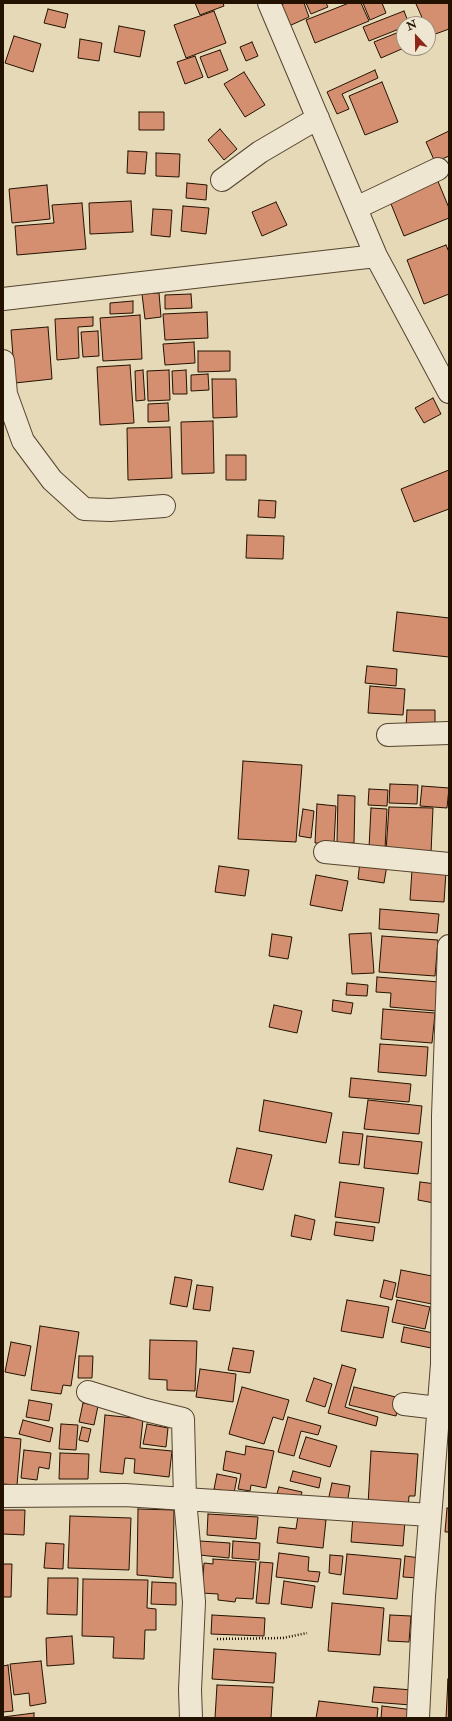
<!DOCTYPE html>
<style>
body{margin:0}
#map{position:relative;width:452px;height:1721px;overflow:hidden;background:#e6d9b8;font-family:"IM FELL Double Pica",serif}
canvas{display:block}
.frame{position:absolute;inset:0;border:4px solid #241200;pointer-events:none}
.north{position:absolute;left:396px;top:16px;width:40px;height:40px;box-sizing:border-box;background:#efe6d1;border:1px solid #9e917d;border-radius:50%;rotate:338deg;font-size:11px;font-weight:700;line-height:16px;text-align:center;color:#241200}
.north::after{content:'';display:block;margin:auto;width:14px;height:18px;background:#8f2418;clip-path:polygon(50% 0,100% 100%,50% 72%,0 100%)}
</style>
<div id="map">
<canvas width="452" height="1721"></canvas>
<div class="frame"></div>
<div class="north">N</div>
</div>
<script>
const g = document.querySelector('canvas').getContext('2d');
g.lineJoin = 'round';
function fill(path, color) { g.fillStyle = color; g.fill(path, 'evenodd'); }
const toPath = rows => new Path2D(rows.map(r => 'M' + r).join(''));
function stroke(path, color, width, dash) { g.strokeStyle = color; g.lineWidth = width; g.lineCap = dash ? 'butt' : 'round'; g.setLineDash(dash || []); g.stroke(path); }
const building = toPath([
 [195,3,223,3,224,6,200,15,195,3],
 [285,3,304,3,309,17,289,26,281,5,285,3],
 [306,3,326,3,328,7,311,14,306,3],
 [349,3,361,3,369,21,315,43,306,20,349,3],
 [363,3,382,3,386,13,370,20,363,3],
 [418,3,449,3,449,29,430,36,428,31,428,24,425,24,416,4,418,3],
 [48,9,68,14,65,28,44,23,48,9],
 [214,11,226,43,186,58,174,25,214,11],
 [404,11,409,24,404,24,404,27,369,41,363,27,404,11],
 [119,26,145,31,140,57,114,52,119,26],
 [404,30,404,48,381,58,374,42,404,30],
 [14,36,41,44,33,72,5,63,14,36],
 [80,39,102,43,99,61,78,58,80,39],
 [252,42,258,56,246,61,240,47,252,42],
 [220,50,228,70,208,78,200,57,220,50],
 [195,56,203,77,185,84,177,62,195,56],
 [375,70,378,78,342,94,349,109,337,114,327,92,375,70],
 [244,72,265,105,245,117,224,84,244,72],
 [382,82,398,122,365,135,349,96,382,82],
 [139,112,164,112,164,130,139,130,139,112],
 [220,129,237,149,224,160,208,140,220,129],
 [449,131,449,156,435,162,426,142,449,131],
 [128,151,147,152,145,174,127,173,128,151],
 [156,153,180,154,179,177,156,176,156,153],
 [437,179,449,208,449,218,404,236,389,199,437,179],
 [187,183,207,185,206,200,186,198,187,183],
 [47,185,50,219,12,223,9,189,47,185],
 [131,201,133,232,90,234,89,203,131,201],
 [276,202,287,225,262,236,252,212,276,202],
 [82,203,86,249,17,255,15,226,54,223,52,205,82,203],
 [183,206,209,208,206,234,181,231,183,206],
 [153,209,172,210,170,237,151,235,153,209],
 [446,245,449,252,449,294,424,304,407,260,446,245],
 [159,293,161,317,145,319,142,294,159,293],
 [191,294,192,308,165,309,165,295,191,294],
 [133,301,133,313,110,314,110,303,133,301],
 [207,312,208,338,165,340,163,314,207,312],
 [140,315,142,359,103,361,100,318,140,315],
 [93,317,93,326,78,327,79,358,57,360,55,319,93,317],
 [48,327,52,379,15,383,11,330,48,327],
 [98,331,99,356,83,357,81,332,98,331],
 [194,342,195,363,165,365,163,344,194,342],
 [198,351,230,351,230,371,198,372,198,351],
 [130,365,134,423,100,425,97,367,130,365],
 [143,370,145,400,136,401,135,371,143,370],
 [169,370,170,400,148,401,147,371,169,370],
 [186,370,187,394,173,394,172,371,186,370],
 [208,374,209,390,191,391,191,375,208,374],
 [212,379,236,379,237,417,213,418,212,379],
 [433,398,441,414,424,423,415,408,433,398],
 [168,403,169,421,148,422,148,404,168,403],
 [213,421,214,473,182,474,181,422,213,421],
 [170,427,172,478,128,480,127,428,170,427],
 [226,455,246,455,246,480,226,480,226,455],
 [449,470,449,509,414,522,401,489,449,470],
 [259,500,276,501,275,518,258,517,259,500],
 [247,535,284,536,283,559,246,558,247,535],
 [397,612,449,618,449,657,393,651,397,612],
 [367,666,397,669,396,686,365,683,367,666],
 [370,686,405,689,403,715,368,713,370,686],
 [407,710,435,710,435,728,406,728,407,710],
 [243,761,302,765,296,842,238,839,243,761],
 [390,784,418,785,417,804,389,803,390,784],
 [422,786,449,788,447,808,420,806,422,786],
 [369,789,388,790,387,806,368,805,369,789],
 [338,795,355,796,354,843,337,843,338,795],
 [317,804,336,806,334,844,315,843,317,804],
 [389,807,433,808,431,853,386,851,389,807],
 [371,808,387,809,385,849,369,848,371,808],
 [303,809,314,811,311,838,299,836,303,809],
 [360,861,387,865,384,883,358,879,360,861],
 [219,866,249,870,245,896,215,892,219,866],
 [412,870,446,872,444,902,410,900,412,870],
 [316,875,348,881,342,911,310,905,316,875],
 [380,909,439,914,437,933,379,929,380,909],
 [371,933,374,973,352,974,349,934,371,933],
 [272,934,292,937,288,959,269,956,272,934],
 [382,936,438,940,435,976,379,972,382,936],
 [377,977,439,982,436,1011,390,1007,391,993,376,992,377,977],
 [347,983,368,985,367,996,346,995,347,983],
 [333,1000,353,1003,351,1014,332,1011,333,1000],
 [274,1005,302,1011,297,1033,269,1027,274,1005],
 [383,1009,435,1013,432,1043,381,1039,383,1009],
 [380,1044,428,1047,426,1076,378,1072,380,1044],
 [351,1078,411,1084,409,1102,349,1097,351,1078],
 [264,1100,332,1113,326,1143,259,1131,264,1100],
 [368,1100,422,1106,419,1134,364,1129,368,1100],
 [343,1132,363,1134,359,1165,339,1163,343,1132],
 [367,1136,422,1142,418,1174,364,1168,367,1136],
 [237,1148,272,1155,263,1190,229,1182,237,1148],
 [340,1182,384,1188,379,1223,335,1217,340,1182],
 [420,1182,436,1184,434,1203,418,1200,420,1182],
 [295,1215,315,1220,311,1240,291,1236,295,1215],
 [336,1222,375,1227,373,1241,334,1235,336,1222],
 [401,1270,437,1277,432,1304,396,1297,401,1270],
 [175,1277,192,1280,187,1307,170,1304,175,1277],
 [384,1280,396,1283,392,1300,380,1297,384,1280],
 [197,1285,213,1287,210,1311,193,1309,197,1285],
 [347,1300,389,1307,383,1338,341,1331,347,1300],
 [397,1300,430,1307,425,1329,392,1322,397,1300],
 [40,1326,79,1332,71,1386,63,1385,61,1394,31,1390,40,1326],
 [404,1327,438,1334,436,1349,401,1342,404,1327],
 [150,1340,197,1341,195,1391,167,1390,167,1380,149,1379,150,1340],
 [11,1342,31,1346,25,1376,5,1372,11,1342],
 [233,1348,254,1351,250,1373,228,1370,233,1348],
 [79,1356,93,1356,92,1378,78,1378,79,1356],
 [342,1365,356,1369,345,1407,378,1417,376,1426,328,1413,342,1365],
 [200,1369,236,1374,233,1402,196,1397,200,1369],
 [314,1378,332,1384,325,1407,306,1401,314,1378],
 [242,1387,289,1400,283,1420,273,1417,264,1444,229,1434,242,1387],
 [354,1387,400,1398,396,1416,349,1405,354,1387],
 [29,1400,52,1404,49,1421,26,1417,29,1400],
 [83,1403,98,1406,94,1425,79,1422,83,1403],
 [105,1415,143,1419,140,1448,172,1451,169,1477,134,1473,135,1459,125,1458,123,1474,100,1472,105,1415],
 [288,1417,321,1426,318,1435,301,1431,294,1456,278,1452,288,1417],
 [23,1420,53,1428,50,1442,19,1434,23,1420],
 [61,1424,78,1425,76,1450,59,1449,61,1424],
 [147,1424,168,1428,166,1447,143,1444,147,1424],
 [82,1427,91,1429,88,1442,79,1440,82,1427],
 [3,1437,21,1439,17,1485,3,1484,3,1437],
 [306,1437,337,1446,330,1467,299,1458,306,1437],
 [246,1446,274,1451,266,1488,251,1485,250,1491,238,1489,241,1474,223,1470,226,1451,245,1455,246,1446],
 [24,1450,51,1453,49,1469,39,1467,37,1480,21,1478,24,1450],
 [371,1451,418,1454,415,1496,409,1496,408,1508,368,1505,371,1451],
 [60,1453,89,1454,88,1479,59,1479,60,1453],
 [293,1471,321,1478,319,1488,290,1481,293,1471],
 [217,1474,237,1478,234,1493,214,1489,217,1474],
 [332,1483,350,1486,347,1504,328,1501,332,1483],
 [279,1487,302,1492,299,1503,276,1497,279,1487],
 [447,1508,449,1509,449,1532,445,1532,447,1508],
 [138,1509,174,1510,173,1578,137,1575,138,1509],
 [3,1510,25,1510,24,1535,3,1534,3,1510],
 [208,1514,258,1517,256,1539,207,1535,208,1514],
 [70,1516,131,1518,129,1570,68,1568,70,1516],
 [298,1516,326,1520,323,1548,277,1543,279,1527,296,1529,298,1516],
 [353,1516,405,1521,403,1546,351,1542,353,1516],
 [200,1541,230,1543,229,1558,199,1555,200,1541],
 [233,1541,260,1543,259,1560,232,1558,233,1541],
 [46,1543,64,1544,63,1569,44,1568,46,1543],
 [279,1553,309,1557,308,1571,320,1572,318,1582,276,1577,279,1553],
 [347,1554,401,1559,397,1599,343,1594,347,1554],
 [330,1555,343,1556,341,1575,329,1573,330,1555],
 [405,1556,420,1558,418,1578,403,1577,405,1556],
 [213,1559,256,1562,253,1599,236,1598,235,1602,218,1600,218,1594,202,1593,204,1563,213,1564,213,1559],
 [260,1562,273,1563,269,1604,256,1603,260,1562],
 [3,1564,12,1564,11,1597,3,1597,3,1564],
 [48,1578,78,1578,77,1615,47,1614,48,1578],
 [83,1579,148,1580,147,1608,156,1609,156,1630,145,1630,144,1659,113,1658,114,1637,82,1636,83,1579],
 [284,1581,315,1586,312,1608,281,1604,284,1581],
 [152,1582,176,1583,176,1605,151,1604,152,1582],
 [332,1603,384,1608,380,1655,328,1651,332,1603],
 [212,1615,265,1618,264,1636,211,1634,212,1615],
 [390,1615,411,1616,409,1642,388,1641,390,1615],
 [72,1636,74,1664,47,1666,46,1638,72,1636],
 [214,1649,276,1653,274,1683,212,1679,214,1649],
 [41,1661,46,1703,30,1706,29,1693,14,1695,10,1664,41,1661],
 [8,1665,13,1711,3,1712,3,1666,8,1665],
 [448,1679,449,1718,446,1718,448,1679],
 [217,1685,273,1687,271,1718,215,1718,217,1685],
 [374,1687,412,1690,411,1705,372,1702,374,1687],
 [319,1701,378,1708,377,1718,316,1718,319,1701],
 [382,1706,413,1710,412,1718,381,1718,382,1706],
 [34,1713,34,1718,3,1718,3,1717,34,1713]
]);
const path = toPath([
 [217,1639,283,1638,307,1633]
]);
const minor = toPath([
 [269,3,376,256,449,392],
 [222,180,260,152,318,118],
 [356,208,438,169],
 [3,299,376,256],
 [3,361,6,394,23,441,52,480,84,509,110,510,164,506],
 [388,735,449,733],
 [325,852,449,864],
 [88,1392,146,1410,183,1419,185,1499,430,1515],
 [404,1404,438,1408],
 [3,1496,125,1495,185,1499,194,1602,190,1690,191,1718],
 [418,1718,424,1596,442,1364,443,1116,449,946]
]);
fill(building, '#d38f6f');
stroke(building, '#241200', 1);
stroke(minor, '#54442e', 24);
stroke(path, '#241200', 2.5, [1, 2]);
stroke(minor, '#efe6d1', 22);
</script>
